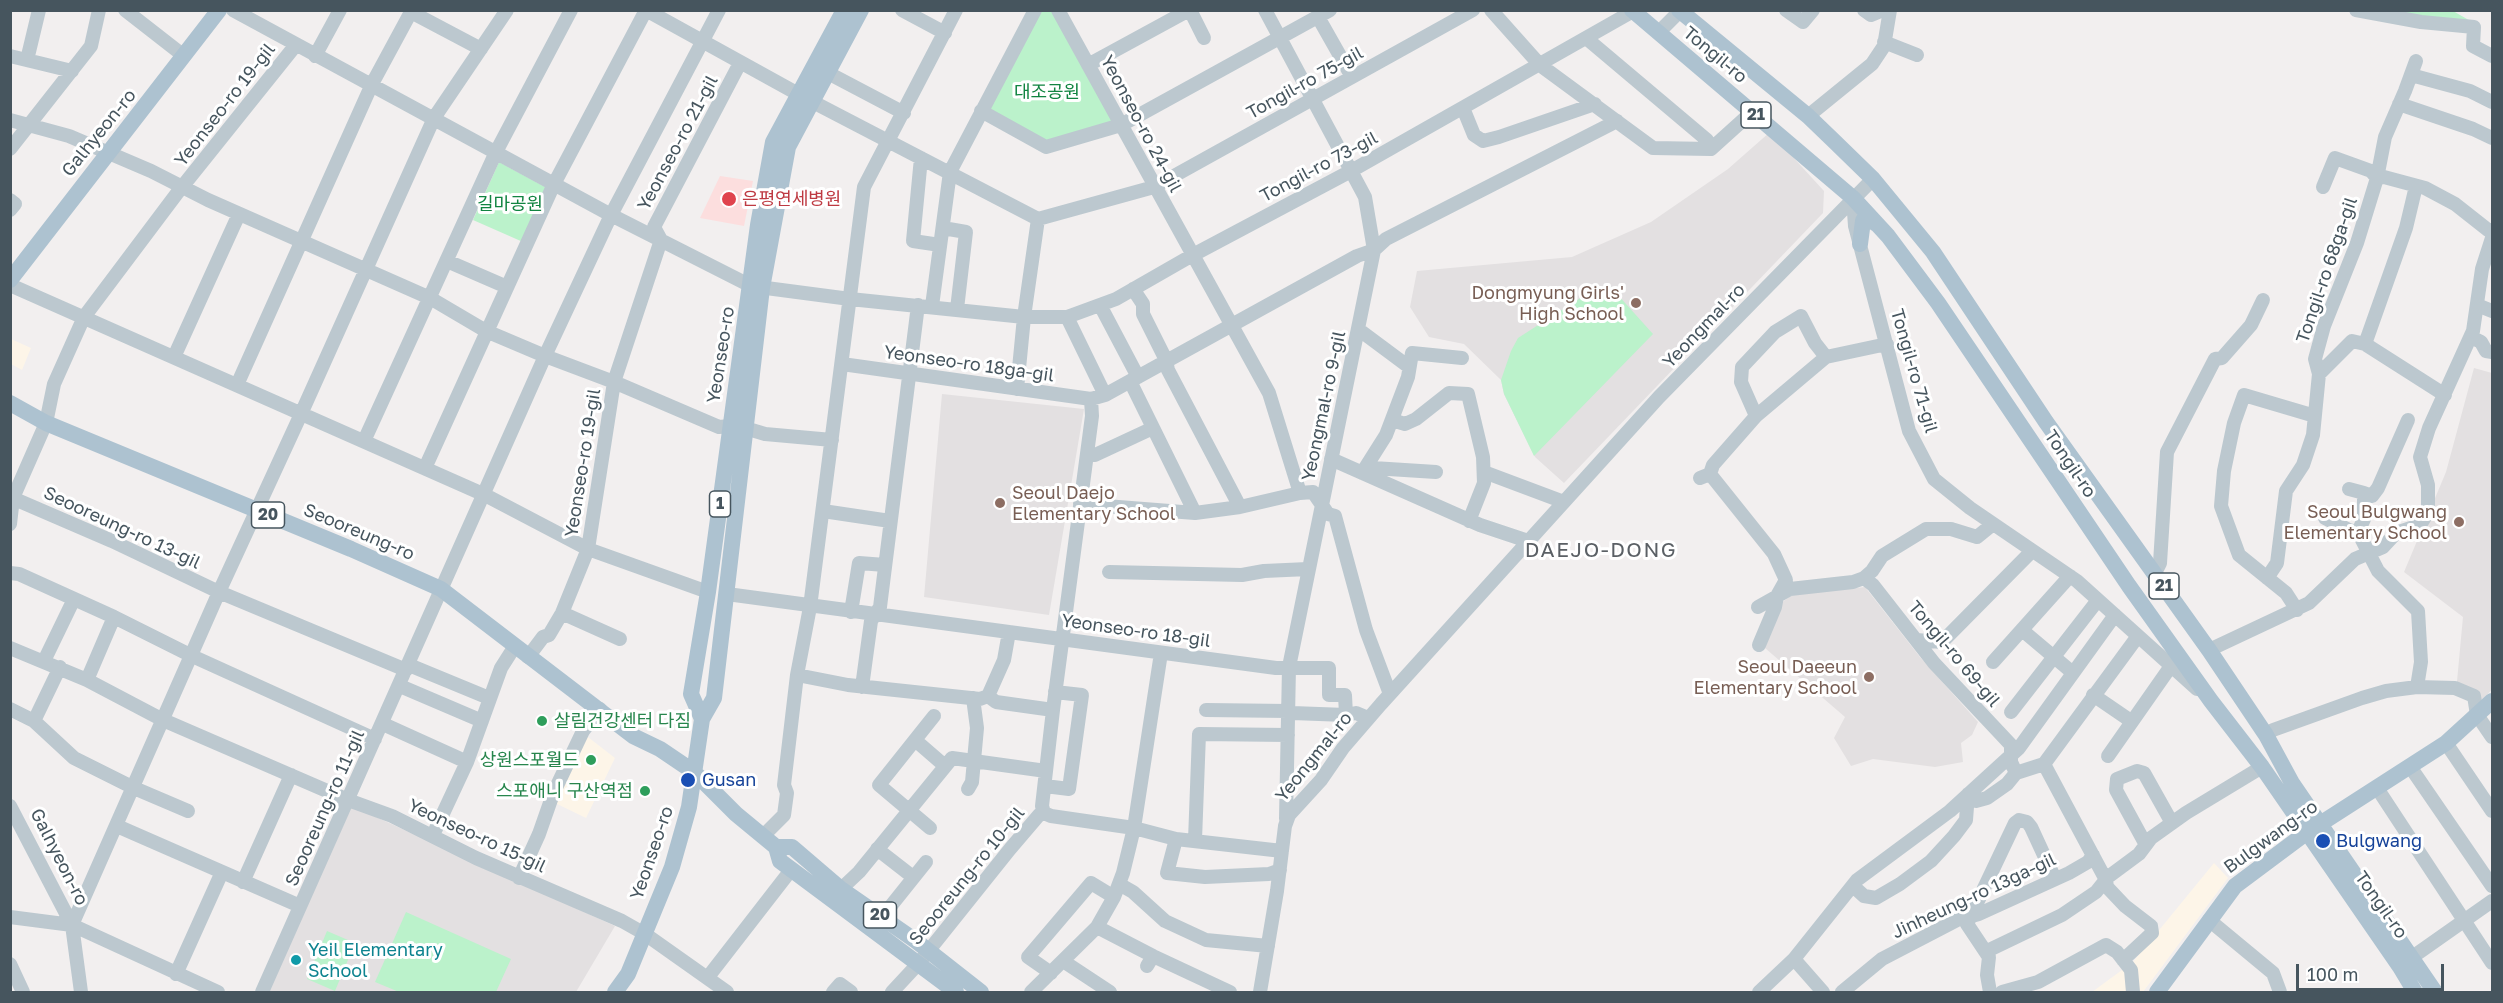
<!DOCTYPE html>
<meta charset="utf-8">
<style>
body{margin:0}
#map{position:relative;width:2503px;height:1003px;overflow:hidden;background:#f2efef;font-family:"Golos Text",sans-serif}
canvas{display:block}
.frame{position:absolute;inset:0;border:12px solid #46555e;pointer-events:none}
.scale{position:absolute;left:2296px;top:964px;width:148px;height:27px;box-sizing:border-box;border:3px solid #46555e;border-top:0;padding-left:8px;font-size:18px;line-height:21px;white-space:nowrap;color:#46555e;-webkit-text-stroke:4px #fff;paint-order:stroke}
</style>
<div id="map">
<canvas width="2503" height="1003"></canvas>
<div class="frame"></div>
<div class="scale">100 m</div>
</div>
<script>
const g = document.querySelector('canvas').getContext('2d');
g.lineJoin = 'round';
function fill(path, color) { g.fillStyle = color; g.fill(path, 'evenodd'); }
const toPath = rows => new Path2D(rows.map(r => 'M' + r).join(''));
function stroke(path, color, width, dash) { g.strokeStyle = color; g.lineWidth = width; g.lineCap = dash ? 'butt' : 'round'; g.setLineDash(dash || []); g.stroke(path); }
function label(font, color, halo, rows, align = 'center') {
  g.font = font + ' "Golos Text","Noto Sans KR",sans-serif'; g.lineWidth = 6; g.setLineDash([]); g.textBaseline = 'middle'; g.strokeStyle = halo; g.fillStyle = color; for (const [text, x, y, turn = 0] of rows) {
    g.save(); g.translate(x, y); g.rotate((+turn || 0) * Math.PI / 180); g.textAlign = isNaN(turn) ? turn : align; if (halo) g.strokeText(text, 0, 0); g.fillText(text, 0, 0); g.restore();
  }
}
const commercial = toPath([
 [11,339,31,348,22,370,11,364],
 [584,734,615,758,586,818,553,802],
 [2214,863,2228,878,2143,992,2092,992,2133,962]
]);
const education = toPath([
 [1770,132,1824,191,1823,213,1564,483,1535,457,1504,394,1501,380,1464,344,1429,337,1410,307,1417,271,1572,257,1651,222,1728,169],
 [2474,368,2492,373,2492,689,2482,701,2456,692,2463,617,2404,572,2446,472],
 [942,394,1084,409,1049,615,924,597],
 [1865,587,1920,657,1978,722,1972,735,1961,743,1963,762,1935,767,1873,759,1851,766,1834,738,1845,717,1765,648,1781,603,1792,595],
 [352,806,615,926,576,992,268,992]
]);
const medical = toPath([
 [720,176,753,181,744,226,700,218]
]);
const green = toPath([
 [1040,11,1052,11,1113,123,1048,142,987,109],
 [2380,11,2453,11,2474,23],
 [499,162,547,188,523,242,473,220],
 [1608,284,1653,334,1534,456,1504,394,1501,380,1511,351,1518,338,1582,297],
 [406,912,511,959,496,992,399,992,375,982],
 [327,931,355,943,335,991,307,979]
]);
const minor = toPath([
 [125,10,184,56],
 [233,10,611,215,751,286,850,299,1024,317,1067,317,1116,299,1191,256,1351,171,1635,10],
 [646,10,800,95],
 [902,10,945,33],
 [1058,10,1269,393,1300,493,1313,492,1328,514,1335,516,1366,630,1390,694],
 [1190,10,1204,38],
 [1265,10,1365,197,1374,250,1289,667,1286,819],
 [1491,10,1540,65,1653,148,1711,149,1752,112],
 [1786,10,1803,22,1813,10],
 [1864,10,1871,15,1883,10],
 [2356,10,2421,22,2474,27,2473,46,2492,56],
 [411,12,481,49],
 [1318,17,1352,77],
 [1659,32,1681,10],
 [1586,38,1707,140,1711,149],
 [1884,42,1917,55],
 [10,56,72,71],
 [315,56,340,10],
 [27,60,39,10],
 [1088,65,1189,10],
 [828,73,904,113],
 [2411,75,2470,91,2492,102],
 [813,102,1038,219,1154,187,1473,10],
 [2399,104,2473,129,2492,138],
 [1463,108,1474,135,1483,141,1499,137,1595,104],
 [981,111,1046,147,1121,125,1330,10],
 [1808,116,1872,64,1884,46,1890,10],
 [10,120,69,136,151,171,208,200,430,298,486,331,545,356,614,382,719,427,730,426],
 [10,149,91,46,99,10],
 [921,158,913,241,940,245],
 [2323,187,2335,158,2371,171,2377,178,2384,177,2425,188,2455,204,2488,230,2492,230],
 [1853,198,1855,226,1909,431,1934,479,1970,508,2077,581,2197,689],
 [10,200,15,204,10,210],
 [943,228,966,232,957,309],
 [447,261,507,287],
 [10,285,485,495,588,549,708,592],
 [1133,289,1143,304,1143,314,1166,360,1168,370,1240,507],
 [1100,305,1138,377],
 [2477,305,2492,311],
 [932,306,950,172,1035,10],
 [1067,317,1105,395],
 [1358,329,1409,367],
 [2471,337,2481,342,2486,351,2492,352],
 [2365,344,2445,395],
 [174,357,239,214],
 [842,364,1091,399,1105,395,1357,256,1374,250,1386,239,1617,121],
 [2319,374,2352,341,2365,344,2406,228,2416,186],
 [1130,381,1195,513],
 [237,385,372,84,412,10],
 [1017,389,1024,317,1038,219],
 [1091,399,1092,416,1053,710,1042,806,1044,813,1051,816,1134,828,1176,839,1282,851],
 [1756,416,1741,382,1742,367,1775,332,1801,316,1815,343,1826,357],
 [1392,420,1405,424,1416,419,1449,393,1468,394,1483,457,1484,483,1469,521],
 [745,428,765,434,832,440],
 [364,441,496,152,571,10],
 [1087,454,1095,455,1153,428],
 [1331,459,1480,525,1528,541],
 [425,468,554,184,646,10],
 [1436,472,1373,468,1362,473,1386,435,1408,377,1412,353,1462,358],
 [1484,472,1564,502],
 [1710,474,1713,465,1756,416,1826,357,1887,344],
 [1700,478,1710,474,1774,554,1786,580,1777,596,1775,607,1759,645],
 [2349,489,2364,493],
 [10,497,112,541,219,592,406,670],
 [1080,504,1195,513,1240,507,1300,493],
 [823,511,890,521],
 [2325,518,2349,530,2358,532,2378,571,2418,611,2421,662,2417,687],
 [10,524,13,498,46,423,54,384,84,317,178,192,295,46],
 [2358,532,2364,519,2364,493,2372,496,2378,488,2408,420],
 [1109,572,1242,575,1264,571,1308,569],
 [10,573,19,574,114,617,192,656,375,739],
 [2155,573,2160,563,2167,452,2215,359,2222,358,2251,325,2263,300],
 [2267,578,2277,563,2286,491,2303,465,2313,435,2319,374,2315,359,2324,326,2357,243,2377,178,2385,137,2405,91,2416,61],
 [727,594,1276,668,1329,668,1329,695,1345,695,1346,715],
 [1758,607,1790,589,1853,582,1864,578,1872,571,1882,556,1926,529,1951,529,1977,537,1993,524],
 [2297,610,2286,593,2239,555,2221,506,2224,471,2234,423,2244,395,2315,416],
 [851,612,859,563,885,565],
 [562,613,620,639],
 [2022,630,2073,673],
 [1916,640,1942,642,2032,551],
 [10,648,87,680,163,720,348,800,392,816,476,858,622,921,645,934,727,992],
 [2209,650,2309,603,2355,559,2383,547,2396,533,2420,525,2428,512,2428,485,2420,457,2429,428,2473,331,2482,269,2492,238],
 [528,657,543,637,549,635,562,613,588,549,614,382,661,240,654,227,740,63],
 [44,661,74,599],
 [1993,662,2070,576],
 [409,665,489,698],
 [797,675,848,685,980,699,988,696,1004,660,1009,632],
 [87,680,114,617],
 [400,686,482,721],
 [862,687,871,621,880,607,918,305],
 [2093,695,2131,721],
 [988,696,996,702,1053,710],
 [10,709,34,721,74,758,134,788,188,811],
 [1206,710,1288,711,1292,713,1346,715,1356,713,1368,718],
 [2011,712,2098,600],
 [34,721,60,667],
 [383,724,467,762],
 [2266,735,2273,730,2362,698,2386,691,2417,687,2455,688,2474,696,2477,715,2492,737],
 [915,740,945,766],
 [2446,743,2492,811],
 [2108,756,2171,666],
 [2044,764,2106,880,2107,887,2125,906,2151,926,2152,933,2123,960],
 [2044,764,2138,636],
 [2411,768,2492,886],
 [2016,773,2044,764],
 [1045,786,1069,789,1082,695,1055,692],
 [2377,788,2492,963],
 [968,789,972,782,977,728,973,698],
 [10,806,72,925,81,992],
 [117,826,300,906],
 [930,828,879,785,934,716],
 [433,835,467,762,501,668,515,646],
 [763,836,784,815,787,793,784,785,797,675,810,607,864,187,956,10],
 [1176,839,1167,873,1205,877,1269,874,1280,870],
 [1195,840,1199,734,1288,735],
 [2146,845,2116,790,2117,779,2137,771,2144,773,2172,823],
 [877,849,913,877],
 [519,878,539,834,553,794,583,731,600,709],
 [243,882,291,775],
 [1119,884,1133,892,1165,921,1206,940,1268,946],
 [1853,886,1864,896,1876,898,1900,884,1931,861,1954,836,1966,820,1968,794,1976,801,1987,798,2007,784,2016,773,2011,762,2011,745,1934,663,1873,585,1864,578],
 [841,889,859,872,952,758,1046,771],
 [10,917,72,925,218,992],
 [882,917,926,862],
 [2209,920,2273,973,2280,992],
 [72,925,219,592,301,414,434,118,507,10],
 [1097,927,1153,956],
 [1987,951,2062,915,2096,892,2108,877,2139,854,2151,838,2186,813,2262,767],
 [2411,958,2492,901],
 [1794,959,1823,992],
 [1063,961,1110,992],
 [10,964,23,992],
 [1147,966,1153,956,1230,992],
 [1051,973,1028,957,1091,883,1114,897],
 [176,974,222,872],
 [708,977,791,870],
 [262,992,545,356,611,215,719,10],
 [833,992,840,984,851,992],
 [892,992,918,964,1010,849,1039,815,1044,813],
 [1031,992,1097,927,1114,897,1123,873,1134,828,1161,653],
 [1260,992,1277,891,1285,826,1289,815,1321,780,1343,748,1381,704,1659,397,1873,179],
 [1759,992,1794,959,1857,880,1950,811,2019,748,2115,615],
 [1842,992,1882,959,1957,920,1979,914,2069,873,2088,862,2093,855],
 [1990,992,1987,975,1989,957,1967,924,2015,823,2019,820,2027,822,2031,827,2055,879],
 [2002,992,2038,982,2106,945,2117,952,2131,970,2133,992]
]);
const major = toPath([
 [1632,10,1853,198,1888,236,1938,303,2129,586,2211,701,2262,767,2400,967,2415,992],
 [1679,10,1808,116,1835,142,1873,179,1933,252,2046,422,2209,650,2266,735,2292,783,2435,992],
 [1860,244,1863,221,1870,220,1878,225],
 [10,280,219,10],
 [10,403,46,423,351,549,441,589,633,736,660,749,694,772,736,814,776,847,780,861,956,992],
 [702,719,691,694,708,592,758,225,773,142,844,10],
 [776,847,792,847,841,889,916,941,981,992],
 [615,992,628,974,672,867,689,807,702,719,714,698,762,288,788,147,861,10],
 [2157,992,2235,886,2306,833,2446,743,2492,701]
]);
const markers = [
 [729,199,8,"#e0444e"],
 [1636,303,6,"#8d6e63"],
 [1000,503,6,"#8d6e63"],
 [2459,522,6,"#8d6e63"],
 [1869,677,6,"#8d6e63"],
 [542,721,6,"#2e9e5b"],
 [591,760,6,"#2e9e5b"],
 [688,780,8,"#1a4fb4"],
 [645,791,6,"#2e9e5b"],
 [2323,841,8,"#1a4fb4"],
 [296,960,6,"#0f9aa8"]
];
const shields = [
 [1756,115,30],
 [720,504,21],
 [268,515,33],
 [2164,586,30],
 [880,915,33]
];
const shieldNames = [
 ["21",1756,115],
 ["1",720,504],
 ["20",268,515],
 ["21",2164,586],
 ["20",880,915]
];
const streetNames = [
 ["Tongil-ro",1715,55,40],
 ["Tongil-ro 75-gil",1305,83,-29],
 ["Yeonseo-ro 19-gil",225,105,-52],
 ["Yeonseo-ro 24-gil",1141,124,62],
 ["Galhyeon-ro",99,133,-51],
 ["Yeonseo-ro 21-gil",678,143,-62],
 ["Tongil-ro 73-gil",1319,167,-28],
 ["Tongil-ro 68ga-gil",2327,270,-71],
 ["Yeongmal-ro",1704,326,-46],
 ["Yeonseo-ro",721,355,-81],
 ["Yeonseo-ro 18ga-gil",969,364,8],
 ["Tongil-ro 71-gil",1914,371,74],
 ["Yeongmal-ro 9-gil",1324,406,-78],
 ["Yeonseo-ro 19-gil",583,463,-81],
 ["Tongil-ro",2070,464,56],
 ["Seooreung-ro 13-gil",122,528,25],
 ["Seooreung-ro",359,532,23],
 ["Yeonseo-ro 18-gil",1136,631,8],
 ["Tongil-ro 69-gil",1954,654,50],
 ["Yeongmal-ro",1314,757,-51],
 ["Seooreung-ro 11-gil",325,808,-66],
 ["Yeonseo-ro 15-gil",477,836,25],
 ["Bulgwang-ro",2271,837,-36],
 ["Yeonseo-ro",652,853,-71],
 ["Galhyeon-ro",59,857,63],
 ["Seooreung-ro 10-gil",967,876,-51],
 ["Jinheung-ro 13ga-gil",1974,896,-25],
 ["Tongil-ro",2381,905,55]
];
const parkNames = [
 ["대조공원",1047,92],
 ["길마공원",510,204]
];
const healthNames = [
 ["은평연세병원",742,199]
];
const educationNames = [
 ["Dongmyung Girls'",1624,293],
 ["High School",1624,314],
 ["Seoul Daejo",1012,493,"left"],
 ["Elementary School",1012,514,"left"],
 ["Seoul Bulgwang",2447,512],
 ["Elementary School",2447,533],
 ["Seoul Daeeun",1857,667],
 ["Elementary School",1857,688]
];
const leisureNames = [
 ["살림건강센터 다짐",554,721,"left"],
 ["상원스포월드",579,760],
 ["스포애니 구산역점",633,791]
];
const transitNames = [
 ["Gusan",702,780],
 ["Bulgwang",2336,841]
];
const cultureNames = [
 ["Yeil Elementary",308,950],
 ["School",308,971]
];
const quarterNames = [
 ["DAEJO-DONG",1601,550]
];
fill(commercial, '#fdf5e8');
fill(education, '#e3e0e1');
fill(medical, '#fcdede');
fill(green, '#bbf2cb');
stroke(minor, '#bcc8cf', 14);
stroke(major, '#adc2d0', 16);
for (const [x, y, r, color] of markers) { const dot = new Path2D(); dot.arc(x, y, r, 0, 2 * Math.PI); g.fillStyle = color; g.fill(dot); stroke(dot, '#fff', 2); }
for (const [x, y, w] of shields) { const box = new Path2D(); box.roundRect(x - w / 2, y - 13, w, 26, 4.5); g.fillStyle = '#fff'; g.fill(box); stroke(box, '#46555e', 1.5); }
label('bold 16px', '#46555e', null, shieldNames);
label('18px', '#46555e', '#fff', streetNames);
label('18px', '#118441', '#fff', parkNames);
label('18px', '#be3a42', '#fff', healthNames, 'left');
label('18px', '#785e54', '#fff', educationNames, 'right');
label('18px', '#27864d', '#fff', leisureNames, 'right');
label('18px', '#164399', '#fff', transitNames, 'left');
label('18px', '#0d838f', '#fff', cultureNames, 'left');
g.letterSpacing = '1.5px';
label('21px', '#5b6065', '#fff', quarterNames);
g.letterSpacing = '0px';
</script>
